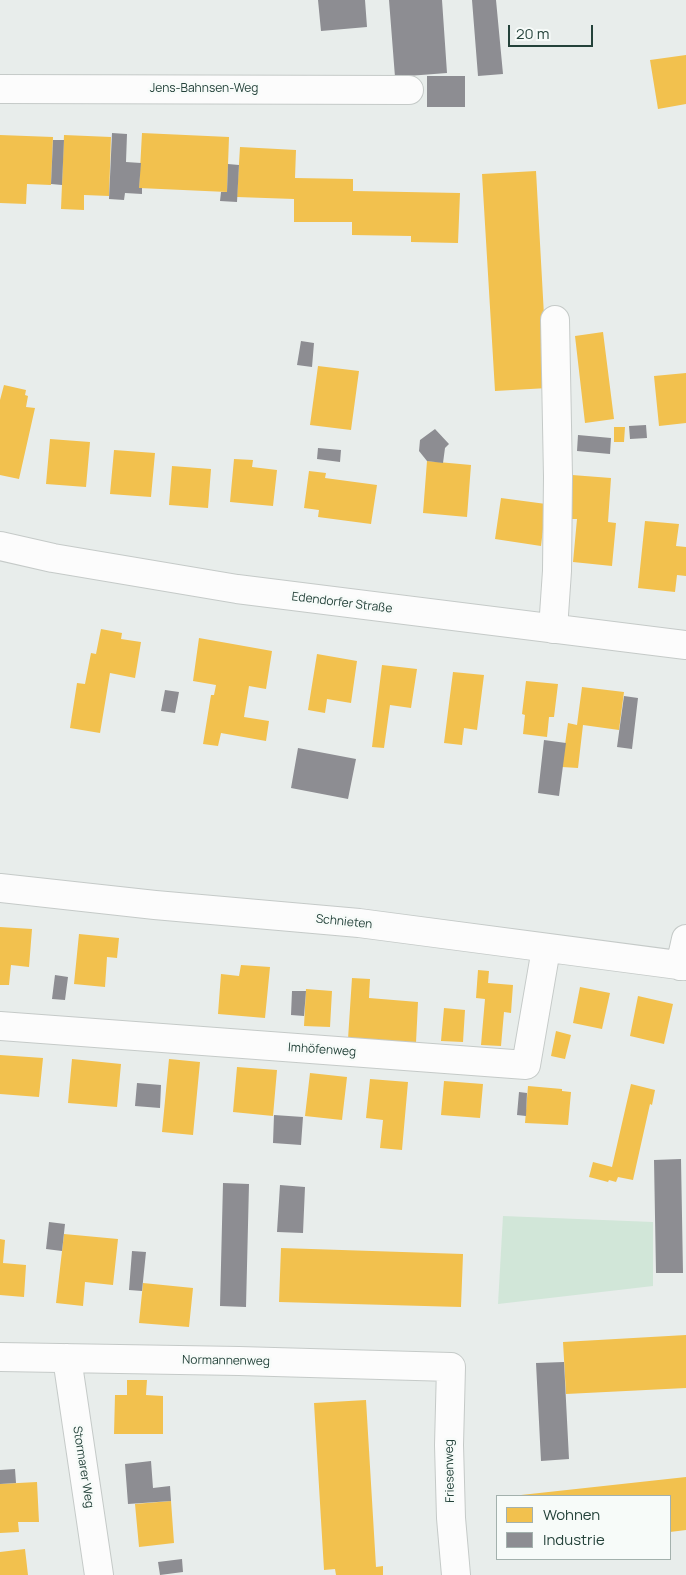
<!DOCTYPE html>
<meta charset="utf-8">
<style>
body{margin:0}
#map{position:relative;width:686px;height:1575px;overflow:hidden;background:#e8edeb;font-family:Manrope,sans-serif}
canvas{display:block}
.legend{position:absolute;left:496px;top:1495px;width:175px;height:65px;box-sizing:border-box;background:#f7fbf9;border:1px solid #a3b1ad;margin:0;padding:6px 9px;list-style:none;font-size:15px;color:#24423a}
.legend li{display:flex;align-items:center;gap:10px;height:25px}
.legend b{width:25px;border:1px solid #a3b1ad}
.scale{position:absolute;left:508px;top:25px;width:85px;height:22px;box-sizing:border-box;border:2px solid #24423a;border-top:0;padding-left:6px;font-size:15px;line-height:18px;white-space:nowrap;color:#24423a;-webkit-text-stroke:4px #f7fbf9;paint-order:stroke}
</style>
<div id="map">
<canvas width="686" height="1575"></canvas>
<ul class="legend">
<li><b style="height:14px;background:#f2c14e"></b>Wohnen</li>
<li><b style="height:14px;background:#8d8d92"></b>Industrie</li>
</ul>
<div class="scale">20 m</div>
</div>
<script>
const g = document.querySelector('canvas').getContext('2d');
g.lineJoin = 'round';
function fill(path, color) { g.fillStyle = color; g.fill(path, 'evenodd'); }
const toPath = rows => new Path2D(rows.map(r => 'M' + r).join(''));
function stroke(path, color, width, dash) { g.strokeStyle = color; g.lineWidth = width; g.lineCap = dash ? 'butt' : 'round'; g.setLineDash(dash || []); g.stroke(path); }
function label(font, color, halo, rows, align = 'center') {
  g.font = font + ' Manrope,sans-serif'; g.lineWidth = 5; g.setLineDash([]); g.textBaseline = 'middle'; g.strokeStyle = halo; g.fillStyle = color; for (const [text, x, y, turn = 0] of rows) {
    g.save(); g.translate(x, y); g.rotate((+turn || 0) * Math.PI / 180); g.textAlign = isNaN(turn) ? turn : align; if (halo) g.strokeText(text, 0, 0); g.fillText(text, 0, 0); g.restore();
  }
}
const green = toPath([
 [503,1216,653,1222,653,1286,498,1304]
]);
const homes = toPath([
 [686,55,686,104,658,109,650,60],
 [142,133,229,137,227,192,139,188],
 [0,135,53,137,51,185,27,184,26,204,0,203],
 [64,135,111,137,109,196,84,195,84,210,61,209],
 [240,147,296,150,295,178,353,179,353,191,460,193,458,243,411,242,411,236,352,235,352,222,294,222,294,199,237,197],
 [536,171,548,388,495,391,482,174],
 [603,332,614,419,585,423,575,336],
 [318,366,359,371,351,430,310,425],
 [686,373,686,423,659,426,654,376],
 [4,385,26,390,25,395,28,396,26,407,35,408,19,479,0,475,0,400],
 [614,427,625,427,624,442,614,442],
 [50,439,90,442,86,487,46,484],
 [114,450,155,453,151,497,110,494],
 [234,459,253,460,252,467,277,470,273,506,230,502],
 [427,461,471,465,467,517,423,513],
 [172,466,211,469,208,508,169,505],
 [309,471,326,473,325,478,377,485,371,524,318,517,319,510,304,508],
 [572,475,611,478,608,522,616,523,612,566,573,562,577,519,569,519],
 [501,498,546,504,541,546,495,539],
 [645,521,679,524,676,546,686,547,686,576,677,575,675,592,638,588],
 [101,629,122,633,121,639,141,642,135,678,110,673,100,733,70,728,77,683,85,684,91,653,96,654],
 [199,638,272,651,266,689,249,686,244,717,269,721,266,741,221,733,218,746,203,744,211,695,214,695,216,685,193,681],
 [317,654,357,661,351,703,327,699,325,713,308,710],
 [382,665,417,669,411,708,390,705,384,748,372,747],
 [453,672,484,675,477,730,464,728,462,745,444,743],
 [526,681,558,684,554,717,549,717,547,737,523,734,525,715,522,714],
 [582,687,624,692,619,730,583,725,578,768,562,767,568,723,577,725],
 [0,927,32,929,29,967,11,965,9,985,0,985],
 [79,934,119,938,117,958,107,957,105,987,74,984],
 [241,965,270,967,265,1018,218,1014,221,974,239,976],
 [478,970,489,971,488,983,513,985,511,1013,504,1012,501,1046,481,1045,485,999,476,998],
 [352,978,370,979,369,998,418,1002,416,1043,348,1039],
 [580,987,610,993,602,1029,573,1023],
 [306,989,332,991,330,1027,304,1026],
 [638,996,673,1004,664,1044,630,1036],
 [444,1008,465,1010,463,1042,441,1041],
 [556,1031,571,1035,565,1059,551,1056],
 [0,1055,43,1058,39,1097,0,1094],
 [72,1059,121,1064,117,1107,68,1103],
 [169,1059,200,1062,193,1135,162,1132],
 [237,1067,277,1070,273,1116,233,1112],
 [310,1073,347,1077,342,1120,305,1116],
 [370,1079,408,1082,402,1150,380,1148,383,1120,366,1118],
 [444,1081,483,1084,480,1118,441,1115],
 [631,1084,655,1090,652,1105,650,1104,633,1180,618,1177,616,1182,609,1180,608,1182,589,1177,593,1162,612,1167],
 [528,1086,562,1089,562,1091,571,1092,568,1125,525,1123],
 [64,1234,118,1239,113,1285,85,1282,83,1306,56,1303],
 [0,1239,5,1240,3,1263,26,1265,24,1297,0,1295],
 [281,1248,463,1254,461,1307,279,1302],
 [143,1283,193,1288,189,1327,139,1323],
 [686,1335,686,1388,566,1394,563,1342],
 [127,1380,147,1380,146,1395,163,1396,163,1434,114,1434,115,1395,127,1395],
 [366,1400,376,1567,383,1566,383,1575,336,1575,335,1569,324,1570,314,1403],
 [686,1477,686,1530,670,1532,670,1496,521,1496,521,1495],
 [37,1482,39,1522,18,1522,19,1532,0,1533,0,1484],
 [171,1501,174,1543,139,1547,135,1504],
 [25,1549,28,1575,0,1575,0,1552]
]);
const industry = toPath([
 [318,0,365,0,367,27,321,31],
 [389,0,442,0,447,73,395,77],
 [472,0,496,0,503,74,478,76],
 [427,76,465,76,465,107,427,107],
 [112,133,127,134,126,162,141,163,139,188,142,188,142,194,125,193,124,200,109,199],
 [53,140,64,140,62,185,51,184],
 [228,164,239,165,237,202,220,201,221,192,227,192],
 [301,341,314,343,312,367,297,365],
 [646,425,647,438,630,439,629,426],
 [435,429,449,444,445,448,443,463,427,461,419,451,420,440],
 [578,435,611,438,610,454,577,451],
 [318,448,341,450,340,462,317,459],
 [165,690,179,692,175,713,161,711],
 [624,696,638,698,632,749,617,747],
 [544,740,566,743,559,796,538,793],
 [298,748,356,759,348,799,291,788],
 [55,975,68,977,65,1000,52,999],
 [292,991,306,991,304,1016,291,1015],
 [137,1083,161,1085,160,1108,135,1106],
 [519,1092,527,1093,526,1116,517,1115],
 [274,1115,303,1117,301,1145,273,1143],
 [681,1159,683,1273,656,1273,654,1160],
 [223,1183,249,1184,246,1307,220,1306],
 [280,1185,305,1187,303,1233,277,1232],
 [49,1222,65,1224,62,1251,46,1249],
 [132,1251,146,1252,142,1291,129,1290],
 [564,1362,569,1459,541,1461,536,1363],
 [151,1461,153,1488,170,1486,171,1501,128,1504,125,1464],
 [15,1469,16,1483,0,1484,0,1470],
 [182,1559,183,1572,160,1575,158,1562]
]);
const minor = toPath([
 [0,89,409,90],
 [0,546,53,558,237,589,686,645],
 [553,629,557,571,558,477,555,320],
 [0,888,155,905,359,923,686,966],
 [680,966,686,939],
 [0,1026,526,1065,546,949],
 [0,1357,239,1361,451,1367,449,1445,451,1518,456,1575],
 [67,1358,99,1575]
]);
const streetNames = [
 ["Jens-Bahnsen-Weg",204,89],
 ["Edendorfer Straße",342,603,7],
 ["Schnieten",344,922,6],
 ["Imhöfenweg",322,1050,4],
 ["Normannenweg",226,1361,1],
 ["Stormarer Weg",83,1467,81],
 ["Friesenweg",450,1471,-91]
];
fill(green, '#d1e6d8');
fill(homes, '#f2c14e');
fill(industry, '#8d8d92');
stroke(minor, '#c5cac8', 30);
stroke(minor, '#fcfcfc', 28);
label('12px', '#24423a', '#f7fbf9', streetNames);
</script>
